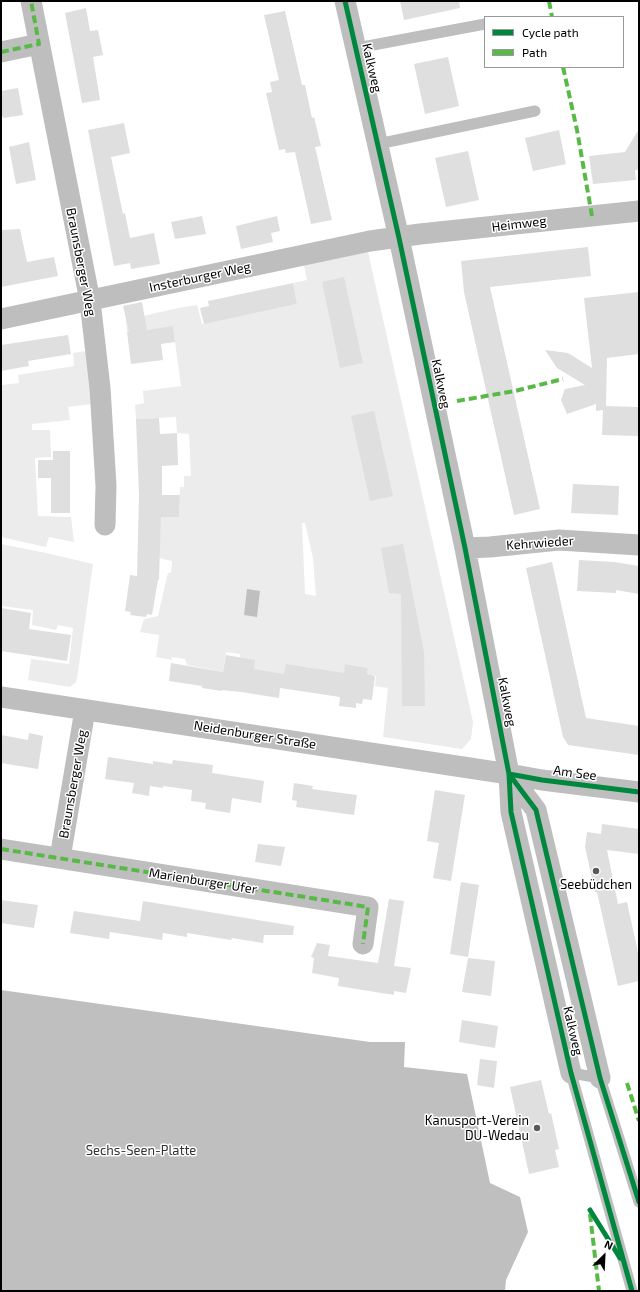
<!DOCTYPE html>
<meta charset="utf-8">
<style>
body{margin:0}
#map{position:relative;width:640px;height:1292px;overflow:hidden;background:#fff;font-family:"Exo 2",sans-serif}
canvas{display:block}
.frame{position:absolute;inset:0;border:2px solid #000;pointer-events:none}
.legend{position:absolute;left:484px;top:16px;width:140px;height:52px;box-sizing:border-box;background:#fff;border:1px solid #999;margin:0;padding:5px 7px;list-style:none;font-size:12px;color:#000}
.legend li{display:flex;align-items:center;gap:8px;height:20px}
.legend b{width:20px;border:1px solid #999}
.north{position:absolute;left:584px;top:1236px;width:40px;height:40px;-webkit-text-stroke:3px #fff;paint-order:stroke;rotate:24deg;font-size:11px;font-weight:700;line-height:16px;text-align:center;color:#000}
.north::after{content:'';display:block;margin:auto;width:14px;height:18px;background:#000;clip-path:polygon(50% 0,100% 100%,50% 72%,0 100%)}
</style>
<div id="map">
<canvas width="640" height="1292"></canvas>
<div class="frame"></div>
<ul class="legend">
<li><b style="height:5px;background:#00873e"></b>Cycle path</li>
<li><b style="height:5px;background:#58b947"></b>Path</li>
</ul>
<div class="north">N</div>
</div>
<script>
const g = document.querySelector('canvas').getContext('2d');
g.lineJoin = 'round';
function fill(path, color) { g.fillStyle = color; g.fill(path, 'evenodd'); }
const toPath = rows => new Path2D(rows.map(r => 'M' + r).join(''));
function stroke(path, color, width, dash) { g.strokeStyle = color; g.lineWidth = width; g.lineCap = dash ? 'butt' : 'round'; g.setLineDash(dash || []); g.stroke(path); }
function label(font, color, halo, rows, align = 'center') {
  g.font = font + ' "Exo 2",sans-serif'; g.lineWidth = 3; g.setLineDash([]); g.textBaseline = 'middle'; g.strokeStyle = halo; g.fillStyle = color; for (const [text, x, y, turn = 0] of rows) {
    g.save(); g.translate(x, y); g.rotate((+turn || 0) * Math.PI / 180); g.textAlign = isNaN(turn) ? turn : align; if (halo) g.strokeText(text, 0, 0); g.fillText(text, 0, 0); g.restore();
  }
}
const green = toPath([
 [368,252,473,722,471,739,462,749,383,737,388,688,375,686,376,676,367,674,368,668,346,664,344,675,307,667,303,691,294,676,270,672,253,672,240,657,240,654,226,652,223,672,187,665,185,659,172,657,172,660,156,657,159,635,140,632,144,619,158,616,166,581,168,573,171,573,172,561,159,558,161,517,179,517,180,487,184,487,184,476,191,476,189,434,177,433,176,417,136,419,135,405,144,403,143,391,181,386,173,327,127,332,126,320,178,308,197,305,202,324,297,304,293,283,307,280,304,265],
 [302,523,305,523,313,558,316,596,305,594],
 [86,351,92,404,68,407,70,420,32,424,32,430,50,430,51,457,35,458,38,516,71,517,74,542,49,537,46,547,1,537,1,385,19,383,18,375,74,366,73,353],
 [1,544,46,553,93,564,78,672,76,682,70,687,28,680,31,659,69,664,73,628,58,625,56,630,32,625,33,610,1,606]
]);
const water = toPath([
 [247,589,260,591,257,617,244,615],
 [1,990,370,1042,405,1042,404,1067,467,1074,490,1183,520,1197,528,1232,506,1280,505,1291,1,1291]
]);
const building = toPath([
 [400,1,459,1,460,8,404,20],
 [86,8,90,31,98,30,103,55,93,57,100,100,82,103,65,13],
 [285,11,302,85,305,85,312,118,314,117,321,146,315,147,332,220,311,224,295,152,286,153,285,149,279,150,266,93,272,92,270,82,279,80,264,15],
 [448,57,459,106,425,114,414,64],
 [18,88,23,115,3,118,3,116,1,117,1,91],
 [124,123,130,153,111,157,123,214,125,213,130,238,154,233,160,264,131,269,130,263,114,266,88,130],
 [639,129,639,170,635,170,636,180,593,184,589,156,625,152],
 [559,130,566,164,533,171,525,138],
 [29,142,36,180,16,184,9,147],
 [468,151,479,200,446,207,435,158],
 [202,216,206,234,175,239,171,222],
 [277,216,280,231,271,233,273,242,241,249,236,226],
 [20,229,27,262,54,257,58,276,1,287,1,230],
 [588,247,591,276,490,287,540,509,514,515,464,292,461,261],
 [344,277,363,363,340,368,322,282],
 [293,283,297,304,204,324,200,308,209,306,208,301],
 [639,292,639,354,607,358,606,406,638,407,639,436,602,435,603,410,596,411,596,404,567,414,561,400,565,389,585,385,557,368,545,350,568,353,592,368,584,298],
 [142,302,147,330,173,326,175,342,161,344,163,360,131,364,127,332,129,332,123,306],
 [68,335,71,354,28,361,29,366,1,371,1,345],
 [374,411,393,496,370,501,351,416],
 [159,418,160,434,177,433,178,465,162,466,162,495,180,495,179,517,161,517,159,580,158,580,152,615,147,614,146,617,130,615,131,612,125,611,130,575,137,576,139,496,136,419],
 [53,451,70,451,70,513,51,513,51,478,38,478,38,460,53,460],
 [573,484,619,486,618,515,571,513],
 [403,544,424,652,425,706,402,706,401,594,389,593,381,548],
 [579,560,614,562,639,566,639,594,616,590,616,593,577,591],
 [552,562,586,718,639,726,639,755,568,745,563,737,526,568],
 [1,608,31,613,29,629,71,635,67,661,1,651],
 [226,655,255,660,254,669,284,674,286,664,344,673,345,664,368,668,367,674,375,676,372,700,363,699,362,704,356,703,356,708,339,706,340,697,280,688,279,698,241,692,222,690,222,691,202,688,202,686,169,681,171,663,223,672],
 [29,733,43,736,38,769,1,763,1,735,28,740],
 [108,757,153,764,153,761,172,764,173,760,213,765,212,773,264,781,261,803,232,798,230,813,205,809,206,803,191,801,192,790,163,786,163,788,150,786,149,796,132,793,134,783,105,779],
 [294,783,313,786,312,789,357,795,354,815,296,807,297,801,292,800],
 [435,790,465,795,451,881,433,878,439,843,427,841],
 [602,824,639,829,639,854,607,850,618,904,627,902,639,957,639,981,618,986,597,892,595,892,585,847,587,832,601,834],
 [258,844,285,847,281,866,255,862],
 [461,882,479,885,468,957,450,954],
 [389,899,404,901,394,966,411,968,406,993,394,991,394,995,338,986,339,978,312,973,314,958,311,957,317,943,330,945,328,956,378,963],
 [1,900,38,905,34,928,1,923],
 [143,901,294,926,293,935,264,935,263,943,232,938,231,940,187,933,187,937,163,933,162,940,110,932,109,939,70,933,74,911,140,921],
 [468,958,495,961,491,996,462,992],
 [462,1020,498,1026,495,1048,459,1042],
 [480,1059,497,1061,494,1088,477,1085],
 [541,1080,549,1114,551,1113,559,1149,555,1150,559,1167,529,1174,510,1087]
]);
const service = toPath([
 [357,48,485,24],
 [378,144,535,111],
 [632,1291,571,1073,600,1078,639,1202]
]);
const minor = toPath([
 [31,1,90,301,100,388,106,486,105,525],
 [345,1,399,238,465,548,509,774,511,812,571,1073],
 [1,52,39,44],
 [1,319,370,241,420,234,639,211],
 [465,548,490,547,559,540,639,545],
 [1,697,509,774,542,780,639,792],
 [509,774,536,810,600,1078],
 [1,849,368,907,363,944],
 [60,858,85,710]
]);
const quiet = toPath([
 [549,1,552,17],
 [1,52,39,44,31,1],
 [563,67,577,130,592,216],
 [457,401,515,391,563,379],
 [1,849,368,907,363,944],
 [627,1083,639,1121],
 [590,1214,599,1291]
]);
const cycleway = toPath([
 [345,1,399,238,465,548,509,774,511,812,571,1073,632,1291],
 [509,774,536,810,600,1078,639,1202],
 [509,774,542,780,639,792],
 [590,1210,620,1258]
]);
const markers = [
 [596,871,4,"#595959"],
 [537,1128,4,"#595959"]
];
const streetNames = [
 ["Kalkweg",372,68,77],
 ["Heimweg",519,224,-7],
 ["Braunsberger Weg",81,262,79],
 ["Insterburger Weg",200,277,-12],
 ["Kalkweg",441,384,78],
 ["Kehrwieder",540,543,-4],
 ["Kalkweg",507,702,79],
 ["Neidenburger Straße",255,735,9],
 ["Am See",575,773,8],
 ["Braunsberger Weg",73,784,-80],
 ["Marienburger Ufer",203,881,9],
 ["Kalkweg",573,1031,77]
];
const poiNames = [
 ["Seebüdchen",596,885],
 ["Kanusport-Verein",529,1121,"right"],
 ["DU-Wedau",529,1136,"right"]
];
const parkNames = [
 ["Sechs-Seen-Platte",141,1151]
];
fill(green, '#ececec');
fill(water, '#bfbfbf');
fill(building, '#dfdfdf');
stroke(service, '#bebebe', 11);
stroke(minor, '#bebebe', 21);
stroke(quiet, '#58b947', 4, [8, 4]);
stroke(cycleway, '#00873e', 5);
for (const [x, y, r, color] of markers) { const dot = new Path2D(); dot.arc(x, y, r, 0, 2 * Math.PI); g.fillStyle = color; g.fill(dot); stroke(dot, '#fff', 1.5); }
label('13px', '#000', '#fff', streetNames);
label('13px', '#000', '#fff', poiNames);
label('13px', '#333', '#fff', parkNames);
</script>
